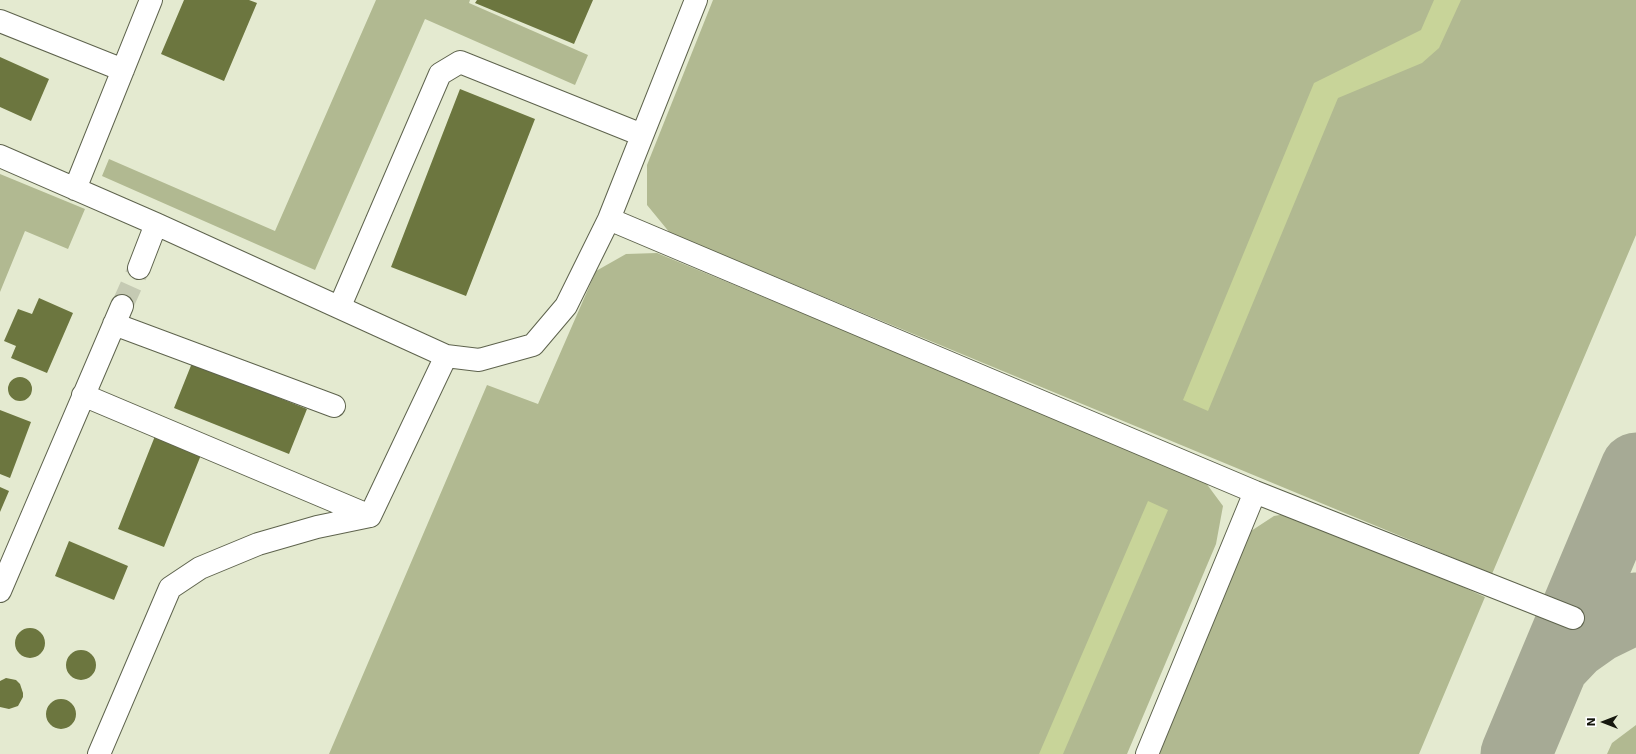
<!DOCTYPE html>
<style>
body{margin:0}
#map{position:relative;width:1636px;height:754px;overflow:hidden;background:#e4ead0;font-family:"DejaVu Sans",sans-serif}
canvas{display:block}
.north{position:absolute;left:1584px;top:702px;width:40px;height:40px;-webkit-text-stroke:3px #fff;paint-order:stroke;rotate:270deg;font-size:11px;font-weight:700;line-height:16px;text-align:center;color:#16180e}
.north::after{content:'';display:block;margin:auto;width:14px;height:18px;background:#16180e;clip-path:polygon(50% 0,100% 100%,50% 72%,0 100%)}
</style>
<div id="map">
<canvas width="1636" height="754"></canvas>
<div class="north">N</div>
</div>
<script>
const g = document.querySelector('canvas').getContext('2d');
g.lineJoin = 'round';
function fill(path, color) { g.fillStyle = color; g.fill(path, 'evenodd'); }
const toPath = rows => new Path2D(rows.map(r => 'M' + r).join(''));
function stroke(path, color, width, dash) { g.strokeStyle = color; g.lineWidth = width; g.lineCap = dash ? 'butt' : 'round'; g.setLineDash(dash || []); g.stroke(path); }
const green = toPath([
 [376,0,470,0,469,3,588,55,575,85,425,19,315,270,102,176,109,159,275,231],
 [713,0,1636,0,1636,235,1492,574,670,233,647,205,647,165],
 [0,174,85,209,68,249,25,231,0,292],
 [657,253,1203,479,1223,506,1216,544,1127,754,329,754,487,385,538,404,596,271,626,254],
 [1297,512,1485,597,1419,754,1158,754,1251,531,1274,516],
 [1636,725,1636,754,1607,754,1612,743]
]);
const water = toPath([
 [1434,0,1461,0,1439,48,1422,63,1338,98,1208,411,1183,400,1314,83,1421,30],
 [1148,501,1168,510,1063,754,1039,754]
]);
const taxiway = toPath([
 [1554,664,1573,644,1597,627,1636,608],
 [1516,754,1636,468]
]);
const building = toPath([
 [184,0,249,0,257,3,224,81,161,54],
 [477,0,593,0,574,44,475,3],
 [0,57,49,79,31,121,0,107],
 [460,89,535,119,466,296,391,267],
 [39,298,73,313,47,373,11,358,16,346,4,341,18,309,32,314],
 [192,363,307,409,289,454,174,408],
 '8 389a12 12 0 1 1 24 0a12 12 0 1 1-24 0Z',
 [0,410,31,422,10,478,0,474],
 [157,431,203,450,164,547,118,529],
 [0,487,9,491,0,512],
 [69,541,128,566,114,600,55,576],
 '15 643a15 15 0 1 1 30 0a15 15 0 1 1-30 0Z',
 '66 665a15 15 0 1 1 30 0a15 15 0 1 1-30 0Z',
 [6,678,16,680,20,684,23,693,23,697,18,706,9,709,0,707,0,681],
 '46 714a15 15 0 1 1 30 0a15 15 0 1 1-30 0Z'
]);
const minorTunnel = toPath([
 [122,306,139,268]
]);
const minor = toPath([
 [0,21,123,70],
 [0,156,156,224,446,356,479,360,533,345,566,306,609,219,696,0],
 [75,189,151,0],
 [609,219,1255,492,1573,618],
 [139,268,156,224],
 [340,306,440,74,460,62,642,135],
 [114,324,334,406],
 [83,395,370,516],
 [0,591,122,306],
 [99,754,170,588,200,568,258,544,317,527,370,516,446,356],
 [1147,754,1255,492]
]);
fill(green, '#b1b991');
fill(water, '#c8d499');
stroke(taxiway, '#a6aa95', 71);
fill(building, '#6c763f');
stroke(minorTunnel, '#c5cab3', 22, [22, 11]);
stroke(minor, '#5e634d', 24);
stroke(minor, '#fff', 22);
</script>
